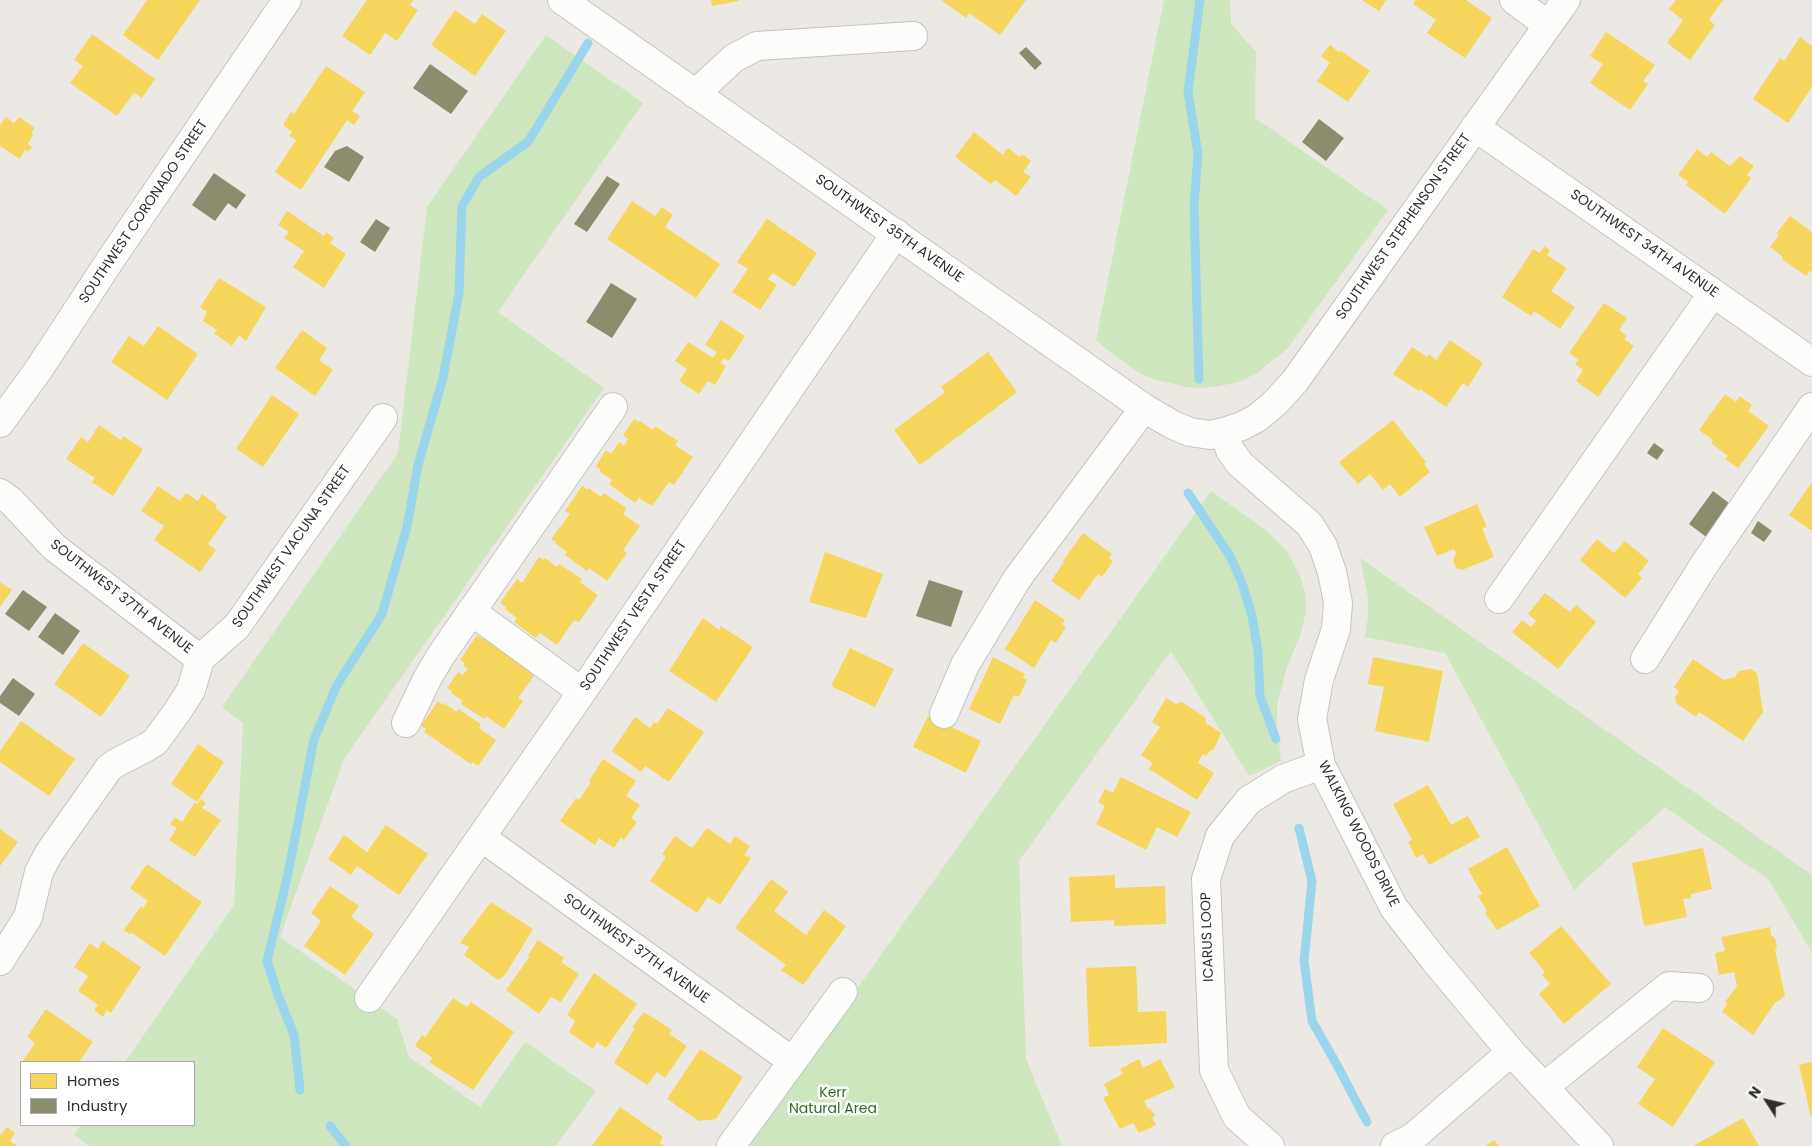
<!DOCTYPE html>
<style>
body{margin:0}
#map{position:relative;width:1812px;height:1146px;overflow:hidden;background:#ece8e4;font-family:Poppins,sans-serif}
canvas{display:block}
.legend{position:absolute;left:20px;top:1061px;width:175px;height:65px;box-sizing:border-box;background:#fff;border:1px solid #ababab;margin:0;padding:6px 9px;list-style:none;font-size:15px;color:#2e2e2e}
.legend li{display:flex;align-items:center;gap:10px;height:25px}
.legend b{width:25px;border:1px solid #ababab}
.north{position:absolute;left:1742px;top:1076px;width:50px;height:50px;-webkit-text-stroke:4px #fff;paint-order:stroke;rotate:305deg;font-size:14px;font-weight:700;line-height:20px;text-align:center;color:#2e2e2e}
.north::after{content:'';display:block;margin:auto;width:18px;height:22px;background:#2e2e2e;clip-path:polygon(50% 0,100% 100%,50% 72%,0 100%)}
</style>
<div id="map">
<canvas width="1812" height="1146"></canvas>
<ul class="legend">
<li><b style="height:14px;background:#f6d55c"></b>Homes</li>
<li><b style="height:14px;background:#8c8c6e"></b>Industry</li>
</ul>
<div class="north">N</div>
</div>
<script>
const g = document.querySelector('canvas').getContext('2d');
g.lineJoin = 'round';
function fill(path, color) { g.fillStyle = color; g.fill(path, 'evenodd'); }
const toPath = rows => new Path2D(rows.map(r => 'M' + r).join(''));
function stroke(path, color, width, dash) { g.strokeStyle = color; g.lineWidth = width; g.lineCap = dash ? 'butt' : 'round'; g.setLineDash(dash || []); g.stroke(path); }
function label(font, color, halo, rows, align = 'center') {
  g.font = font + ' Poppins,sans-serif'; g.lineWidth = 5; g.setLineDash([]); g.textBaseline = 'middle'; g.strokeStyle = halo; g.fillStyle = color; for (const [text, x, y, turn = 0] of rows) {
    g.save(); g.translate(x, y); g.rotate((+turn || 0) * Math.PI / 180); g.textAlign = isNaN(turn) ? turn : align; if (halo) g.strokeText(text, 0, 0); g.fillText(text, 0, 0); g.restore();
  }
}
const green = toPath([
 [1164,0,1230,0,1231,24,1256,52,1255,118,1388,210,1287,349,1257,373,1239,382,1219,386,1201,388,1186,387,1157,380,1141,374,1114,355,1096,340],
 [546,35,643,103,498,312,604,388,344,759,280,937,397,1019,409,1057,480,1107,525,1042,596,1091,556,1146,89,1146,74,1135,81,1125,194,1125,194,1062,125,1062,234,905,243,723,222,707,398,453,427,207],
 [1211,491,1267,531,1287,551,1301,578,1305,593,1306,612,1300,636,1287,667,1277,704,1277,723,1281,761,1249,776,1171,651,1019,861,1026,1059,1062,1146,745,1146],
 [1360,558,1812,875,1812,953,1769,880,1665,807,1574,890,1445,653,1365,637,1368,617,1368,597]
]);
const homes = toPath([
 [147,0,200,0,158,60,123,35],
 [367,0,413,0,410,5,418,10,397,41,385,33,370,55,342,36],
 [711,0,739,0,739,1,712,6],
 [941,0,1026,0,1000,35,969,13,966,18],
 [1362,0,1386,0,1379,11],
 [1416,0,1466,0,1492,18,1465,58,1427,33,1436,20,1413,4],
 [1676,0,1723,0,1709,20,1715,25,1690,60,1667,43,1683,20,1669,9],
 [455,10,475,24,482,14,506,31,475,76,431,45],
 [1606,32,1655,65,1643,81,1648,84,1630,110,1590,83,1603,64,1590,56],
 [92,34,155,79,142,98,134,93,117,116,70,83,83,66,74,60],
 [1800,37,1812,46,1812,87,1788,123,1753,99,1780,58,1784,61],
 [1330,45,1339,52,1340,50,1370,71,1348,102,1317,81,1330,63,1321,56],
 [326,66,365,92,352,111,360,116,354,125,347,120,301,190,275,172,296,140,289,136,292,132,283,125,291,112,294,114],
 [6,117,14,123,19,117,35,128,31,133,33,135,28,144,32,147,28,152,25,150,20,159,0,146,0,125],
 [974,132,1003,155,1008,148,1020,157,1022,154,1031,161,1023,172,1031,177,1016,196,995,180,991,184,955,157],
 [1697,149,1707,157,1711,152,1730,166,1740,156,1754,166,1747,175,1751,178,1725,214,1686,185,1688,182,1678,175],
 [632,201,655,216,662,207,673,215,665,227,720,264,696,298,607,239],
 [287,211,324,236,326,232,334,238,330,243,346,254,324,288,293,267,304,251,284,238,289,232,278,225],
 [1790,216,1812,232,1812,272,1810,271,1806,276,1782,259,1783,257,1770,247,1779,235,1776,234],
 [767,219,817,253,794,287,773,273,768,279,777,285,760,310,732,292,748,269,737,262],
 [1544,246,1550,250,1547,255,1567,268,1551,291,1575,307,1560,329,1534,311,1531,316,1502,297,1533,249,1540,253],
 [219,278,266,307,246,341,239,335,232,346,214,333,217,330,203,321,207,312,200,307],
 [1604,303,1627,318,1619,330,1627,336,1624,339,1634,346,1598,397,1576,381,1583,370,1575,364,1579,360,1569,353],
 [721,320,745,336,729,361,724,358,721,363,726,366,715,385,708,381,699,394,679,381,687,369,675,361,688,342,713,358,717,352,705,345],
 [158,326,198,354,167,400,111,362,129,336,144,346],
 [302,330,327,348,319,360,333,370,315,396,275,368],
 [1450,340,1483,363,1468,387,1463,383,1446,407,1420,389,1419,391,1393,374,1412,347,1427,357,1429,354,1436,360],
 [988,352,1017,392,920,465,894,430,945,392,941,387],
 [1725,394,1736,402,1740,396,1752,405,1748,411,1769,426,1738,468,1725,459,1728,456,1711,443,1713,440,1699,430],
 [272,395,299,414,263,467,236,449],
 [634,419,639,422,640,421,653,430,655,426,678,441,675,445,693,457,674,485,669,482,652,506,639,498,635,503,609,484,612,480,600,472,601,470,596,466,606,450,611,454,619,442,624,446,628,439,623,435],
 [1393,420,1426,462,1424,464,1430,472,1400,497,1390,484,1383,490,1370,474,1358,484,1339,462],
 [99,425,121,440,123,436,143,449,113,496,92,482,95,478,66,459,81,437,88,442],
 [1812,482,1812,531,1789,515],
 [158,486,180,501,186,493,198,501,202,494,217,505,215,508,227,517,208,544,216,550,200,572,154,540,164,526,141,511],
 [582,486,588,490,589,488,601,497,604,493,626,508,623,514,640,526,623,550,627,553,607,581,589,568,587,571,565,555,567,552,555,543,556,542,551,539,570,514,565,511],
 [1477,504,1487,527,1482,528,1494,557,1462,570,1456,568,1453,560,1456,553,1454,549,1437,556,1424,527],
 [1083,533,1112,554,1109,558,1113,561,1102,577,1098,574,1079,600,1051,581,1064,562,1063,561],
 [1597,539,1614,553,1625,541,1649,561,1638,574,1642,578,1625,598,1580,560],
 [825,552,883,574,866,618,809,602],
 [539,557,543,560,545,558,557,567,559,564,582,579,580,582,598,595,579,622,574,620,557,645,540,633,536,638,514,622,517,618,505,609,506,607,500,603,517,579,522,583],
 [0,582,12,590,0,607],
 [1545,593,1570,612,1576,605,1596,622,1558,669,1512,632,1522,620,1531,627,1536,621,1528,614],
 [1035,600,1065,620,1062,624,1066,627,1056,643,1051,640,1034,668,1005,649],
 [703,618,719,630,721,626,753,647,716,702,669,671],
 [477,635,483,639,484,637,536,673,518,698,523,701,504,729,486,716,484,719,461,704,463,701,451,693,452,691,447,688,458,672,463,675,468,668,463,666,465,663,460,660],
 [83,643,130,676,101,717,54,684],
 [850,648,894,669,875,707,831,686],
 [993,657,1025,674,1023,678,1027,680,1019,697,1014,695,1000,724,969,709],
 [1373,657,1443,671,1429,742,1375,731,1384,687,1368,684],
 [1693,659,1724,680,1735,677,1739,671,1751,669,1757,673,1763,712,1743,741,1699,712,1696,717,1676,703,1675,697,1679,691,1674,687],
 [1166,698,1176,704,1182,702,1205,717,1206,723,1221,733,1214,749,1210,751,1206,756,1203,754,1198,763,1214,773,1197,800,1149,769,1153,763,1141,755,1160,727,1152,722],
 [438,701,443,705,444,703,457,712,458,709,481,724,479,728,496,740,478,766,472,762,471,764,424,732,426,729,421,726],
 [668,708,704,732,669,782,645,766,641,772,612,751,635,717,650,728,654,722,657,724],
 [928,716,981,741,966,773,913,747],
 [21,721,75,759,49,796,0,762,0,751],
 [198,744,224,762,197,802,171,784],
 [603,759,636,781,626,796,640,805,631,818,637,822,624,840,621,837,614,848,599,838,595,845,560,821,576,798,579,800,591,782,589,781],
 [1121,777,1191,812,1177,837,1157,827,1146,850,1096,824,1105,806,1098,802,1105,789,1113,793],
 [1428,785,1451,825,1468,816,1480,837,1429,865,1423,854,1416,858,1408,842,1412,840,1393,804],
 [201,799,206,803,202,808,221,820,195,857,169,840,177,828,170,824,175,817,182,822,195,802,197,804],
 [386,825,428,854,399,895,357,866,351,875,328,859,344,835,367,852],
 [707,828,730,844,735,836,750,846,744,855,751,858,720,905,708,897,697,913,650,881,666,857,662,854,675,836,692,848],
 [0,829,18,842,0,866],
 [1507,847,1540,906,1497,930,1485,913,1487,911,1478,896,1482,894,1468,869],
 [1703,848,1712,889,1691,894,1691,898,1683,899,1687,917,1644,926,1632,863],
 [147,864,202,902,165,956,132,933,130,934,124,930,141,906,143,908,148,901,130,888],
 [1115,875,1115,888,1165,886,1166,924,1114,926,1114,920,1071,922,1069,877],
 [771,879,788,892,774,911,806,935,824,910,846,926,803,985,781,970,786,965,735,928],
 [330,886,359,906,351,917,374,934,345,975,304,946,321,921,311,913],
 [491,902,533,929,505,975,498,980,464,955,469,947,460,943],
 [1561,926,1611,984,1564,1024,1539,994,1550,984,1542,975,1545,972,1529,953],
 [1770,927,1771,935,1775,938,1777,948,1775,949,1785,996,1775,1003,1753,1035,1722,1012,1727,1004,1725,1002,1737,986,1734,972,1719,975,1715,953,1725,951,1721,937],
 [538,940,564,958,561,962,579,974,561,1002,551,997,539,1014,506,990,530,956,528,955],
 [102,941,141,967,111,1013,107,1010,103,1017,94,1010,98,1005,78,991,88,976,74,967,90,943,98,949],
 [1136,966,1138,1012,1166,1011,1167,1043,1089,1047,1086,968],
 [594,973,637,1004,606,1048,597,1042,593,1049,569,1032,575,1021,567,1015],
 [453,998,467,1007,471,1002,514,1032,473,1090,429,1062,433,1058,415,1046,422,1035,425,1037],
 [46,1009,93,1042,79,1062,25,1062,23,1061,35,1043,27,1037],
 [644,1012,672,1030,669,1034,687,1046,665,1078,657,1072,647,1085,614,1063,635,1028,632,1027],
 [1663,1028,1715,1062,1673,1127,1638,1104,1655,1079,1637,1067],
 [700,1049,743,1077,716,1119,699,1121,667,1099],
 [1139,1059,1143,1068,1160,1059,1175,1087,1144,1101,1148,1109,1150,1108,1155,1116,1152,1118,1156,1125,1139,1133,1133,1123,1120,1129,1103,1098,1109,1095,1104,1084,1123,1074,1120,1069],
 [1812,1062,1812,1117,1811,1117,1799,1065],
 [620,1107,663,1137,660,1143,664,1146,592,1146],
 [1743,1118,1759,1146,1693,1146],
 [7,1127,15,1133,10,1141,17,1146,0,1146,0,1134,1,1135],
 [1494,1140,1499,1146,1486,1146]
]);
const industry = toPath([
 [1026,47,1042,63,1035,70,1019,53],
 [430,64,468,91,451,114,413,88],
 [1319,119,1344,138,1326,161,1302,142],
 [347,146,364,157,349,182,324,167,335,151],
 [214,173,246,195,236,209,228,203,215,221,192,205],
 [607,176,620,184,587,232,574,224],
 [376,219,390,228,375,252,360,242],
 [611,283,637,299,612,338,586,322],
 [1654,443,1664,450,1657,460,1647,453],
 [1713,491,1733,506,1709,539,1689,524],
 [1758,521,1772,531,1764,542,1751,533],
 [929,580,963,591,951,627,916,616],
 [23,590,47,607,29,631,5,614],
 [55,613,80,631,63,655,38,637],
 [13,678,35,694,19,716,0,703,0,696]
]);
const stream = toPath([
 [1199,379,1194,206,1198,154,1188,92,1200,0],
 [1188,493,1230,556,1242,583,1252,616,1258,652,1260,696,1276,739],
 [1299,828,1312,881,1304,961,1312,1021,1337,1065,1367,1122],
 [300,1090,294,1035,278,995,267,961,288,874,314,739,337,685,382,614,407,527,418,465,443,378,459,293,462,206,479,177,528,142,588,43],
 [330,1126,346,1146]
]);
const minor = toPath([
 [562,0,1144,408,1173,425,1190,432,1210,435,1224,432,1242,426,1257,418,1275,403,1295,381,1566,0],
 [1514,0,1548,25],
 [695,94,734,58,757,46,913,36],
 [1475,127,1812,362],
 [0,423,39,369,111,259,287,0],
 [1224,432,1230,450,1240,464,1309,524,1323,546,1332,572,1338,603,1336,629,1319,680,1312,719,1321,765,1394,908,1436,962,1511,1052,1599,1146],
 [0,493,11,501,54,547,200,659],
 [1499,599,1713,293],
 [471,611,582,692],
 [1645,659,1704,565,1812,407],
 [944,714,965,665,1017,579,1144,408],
 [406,723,428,677,442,654,613,407],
 [481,837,792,1061],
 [0,961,28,917,39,872,49,853,109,768,116,763,147,747,155,742,177,712,191,690,200,659,237,626,383,418],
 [369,998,582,692,896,233],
 [1544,1087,1669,986,1699,988],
 [731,1146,843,992],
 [1270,1146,1237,1117,1214,1070,1206,879,1220,836,1249,800,1283,779,1321,765],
 [1395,1146,1412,1138,1511,1052]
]);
const streetNames = [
 ["SOUTHWEST CORONADO STREET",144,212,-56],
 ["SOUTHWEST STEPHENSON STREET",1404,227,-55],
 ["SOUTHWEST 35TH AVENUE",889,229,35],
 ["SOUTHWEST 34TH AVENUE",1644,244,35],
 ["SOUTHWEST VACUNA STREET",292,547,-55],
 ["SOUTHWEST 37TH AVENUE",121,597,38],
 ["SOUTHWEST VESTA STREET",634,616,-56],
 ["WALKING WOODS DRIVE",1358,834,63],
 ["ICARUS LOOP",1208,937,-92],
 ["SOUTHWEST 37TH AVENUE",636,949,36]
];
const parkNames = [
 ["Kerr",833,1093],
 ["Natural Area",833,1109]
];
fill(green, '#cee6be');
fill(homes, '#f6d55c');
fill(industry, '#8c8c6e');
stroke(stream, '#99d6ec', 9);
stroke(minor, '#c5c4c5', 30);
stroke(minor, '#fcfcfb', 28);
label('14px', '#2e2e2e', '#fff', streetNames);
label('14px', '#2c6e1b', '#fff', parkNames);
</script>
